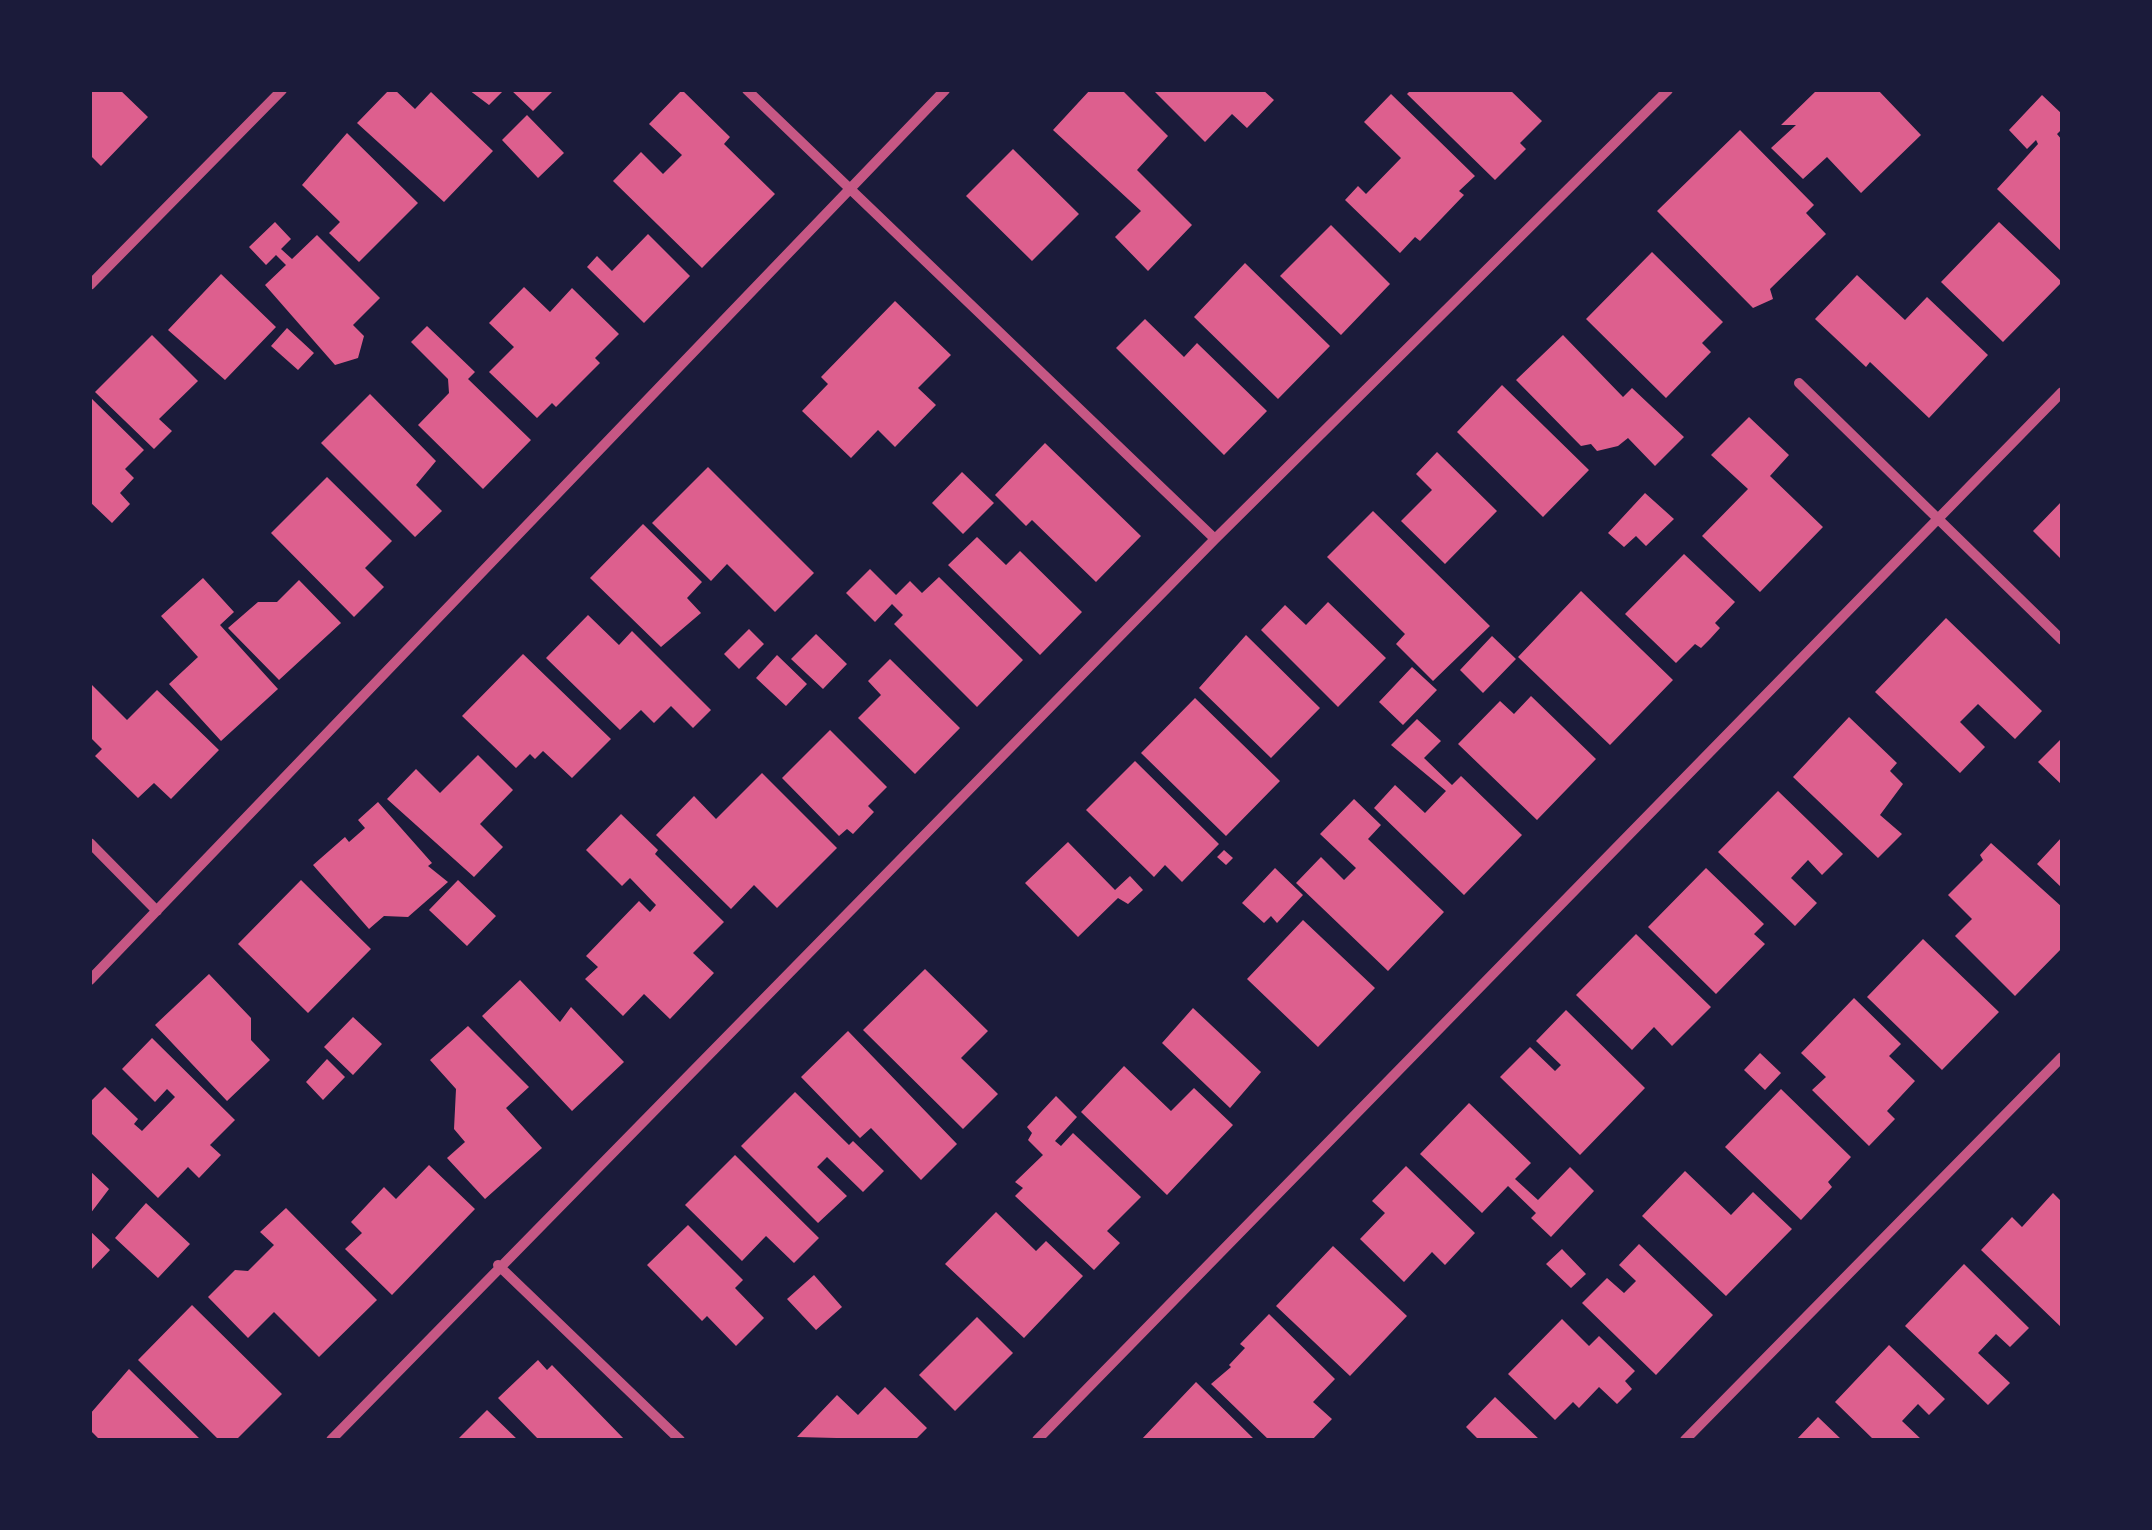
<!DOCTYPE html>
<style>
body{margin:0}
#map{position:relative;width:2152px;height:1530px;overflow:hidden;background:#1b1b3a;font-family:Overpass,sans-serif}
canvas{display:block}
.frame{position:absolute;inset:0;border:92px solid #1b1b3a;pointer-events:none}
</style>
<div id="map">
<canvas width="2152" height="1530"></canvas>
<div class="frame"></div>
</div>
<script>
const g = document.querySelector('canvas').getContext('2d');
g.lineJoin = 'round';
function fill(path, color) { g.fillStyle = color; g.fill(path, 'evenodd'); }
const toPath = rows => new Path2D(rows.map(r => 'M' + r).join(''));
function stroke(path, color, width, dash) { g.strokeStyle = color; g.lineWidth = width; g.lineCap = dash ? 'butt' : 'round'; g.setLineDash(dash || []); g.stroke(path); }
const building = toPath([
 [90,90,120,90,148,117,101,166,90,155],
 [389,90,395,90,415,109,431,92,493,151,444,202,357,123],
 [469,90,504,90,489,105],
 [511,90,554,90,533,111],
 [682,90,730,137,724,144,775,194,702,268,613,181,641,152,663,174,682,155,649,124],
 [1090,90,1122,90,1168,136,1137,170,1192,225,1148,271,1115,237,1141,211,1053,130],
 [1153,90,1263,90,1274,100,1247,128,1232,114,1205,142],
 [1411,90,1510,90,1542,121,1520,143,1526,149,1495,180,1407,94],
 [1817,90,1878,90,1921,135,1861,193,1827,157,1803,179,1771,148,1796,125,1781,125],
 [1391,94,1475,176,1459,191,1464,195,1420,241,1415,237,1400,253,1345,200,1358,186,1366,194,1401,158,1364,122],
 [2042,95,2062,114,2062,129,2057,134,2062,140,2062,252,1997,189,2038,144,2036,140,2027,149,2009,130],
 [527,115,564,153,538,178,502,140],
 [1740,130,1814,205,1806,213,1826,234,1770,289,1773,299,1753,308,1657,211],
 [347,133,418,203,359,262,329,233,340,222,302,185],
 [1013,149,1079,214,1032,261,966,196],
 [275,222,291,239,281,249,292,259,317,235,380,298,353,325,364,336,358,358,335,365,265,285,286,265,276,255,266,265,249,247],
 [1999,222,2062,282,2003,342,1941,282],
 [1331,225,1390,284,1341,335,1280,276],
 [648,234,690,276,644,323,587,267,597,256,612,271],
 [1652,252,1723,322,1702,343,1711,352,1666,398,1586,319],
 [1245,263,1330,346,1278,399,1194,317],
 [221,274,276,327,225,380,168,330],
 [1857,275,1905,320,1927,297,1988,355,1929,418,1870,362,1866,367,1815,319],
 [524,287,550,312,572,288,619,334,595,358,600,363,556,407,552,403,537,418,489,372,514,347,489,323],
 [895,301,951,355,918,388,936,405,895,447,878,430,851,458,802,411,828,384,821,377],
 [1145,319,1184,357,1197,343,1267,411,1224,455,1116,348],
 [427,326,475,372,468,379,531,440,483,489,418,425,449,393,448,379,411,342],
 [287,328,314,353,298,370,271,346],
 [152,335,198,381,159,419,172,431,154,449,95,392],
 [1563,335,1623,397,1632,388,1684,437,1655,466,1628,438,1618,446,1597,451,1591,444,1581,446,1516,380],
 [1502,385,1589,470,1543,517,1457,432],
 [370,394,436,461,416,485,442,511,415,537,321,443],
 [90,397,144,450,125,469,134,478,120,493,130,504,112,523,90,502],
 [1749,417,1789,455,1770,476,1823,527,1760,592,1702,536,1748,489,1711,455],
 [1045,443,1141,536,1096,582,1032,520,1026,526,995,495],
 [1437,452,1497,511,1445,564,1401,521,1432,490,1416,474],
 [708,467,814,573,775,612,727,564,711,581,652,523],
 [962,472,994,503,963,534,932,503],
 [327,477,392,541,365,568,384,587,354,617,271,533],
 [1645,493,1674,519,1646,546,1636,536,1624,547,1608,533],
 [2062,501,2062,560,2033,531],
 [1373,511,1490,626,1433,681,1396,644,1405,634,1327,557],
 [643,524,702,582,687,598,701,613,661,647,590,578],
 [977,537,1006,565,1020,551,1082,612,1040,655,948,565],
 [1684,554,1735,602,1715,623,1720,628,1710,639,1701,648,1695,644,1676,663,1625,614],
 [870,569,896,595,910,581,922,593,939,577,1023,660,977,707,894,624,903,615,892,604,875,622,846,593],
 [203,578,234,612,220,625,278,689,221,741,169,684,198,657,161,616],
 [299,580,341,623,279,680,228,628,258,602,277,602],
 [1581,591,1673,680,1610,745,1518,657],
 [1328,602,1386,658,1338,707,1261,630,1285,605,1306,625],
 [588,615,619,645,632,631,711,710,693,728,671,706,654,723,641,710,620,730,546,658],
 [1946,618,2042,711,2015,739,1978,704,1960,722,1985,747,1960,773,1875,692],
 [749,629,764,644,739,669,724,654],
 [816,634,847,664,823,689,791,659],
 [1246,635,1320,708,1271,758,1199,688],
 [1492,636,1516,659,1483,693,1460,670],
 [523,654,611,739,572,778,543,751,535,759,530,754,516,768,462,716],
 [777,655,807,684,786,706,756,678],
 [890,659,960,728,915,774,858,718,881,695,868,681],
 [1412,667,1437,690,1403,725,1379,702],
 [90,683,127,720,157,690,219,750,171,799,154,783,138,798,95,756,102,749,90,737],
 [1531,696,1596,759,1537,820,1458,744,1500,701,1514,714],
 [1195,698,1280,781,1226,836,1141,753],
 [1849,717,1897,763,1890,771,1903,784,1880,815,1902,834,1878,858,1793,777],
 [1417,719,1441,741,1424,758,1452,785,1461,776,1522,835,1464,895,1374,808,1395,785,1425,813,1446,791,1391,745],
 [830,730,887,787,868,806,874,812,853,834,847,829,839,836,782,778],
 [2062,738,2062,785,2038,762],
 [478,755,513,790,480,824,503,847,474,877,387,799,416,769,440,793],
 [1135,761,1219,844,1182,882,1165,865,1154,877,1086,810],
 [762,773,837,848,777,908,754,885,731,909,656,835,694,796,716,819],
 [1778,791,1843,854,1822,875,1808,860,1791,878,1817,903,1795,926,1718,852],
 [1354,799,1381,825,1368,839,1444,912,1388,971,1296,883,1321,857,1344,880,1356,868,1320,834],
 [378,802,432,863,428,866,448,882,408,917,384,916,369,929,313,865,345,837,349,842,365,828,358,820],
 [621,814,658,850,655,854,724,922,693,953,714,973,670,1019,644,994,623,1016,585,979,598,967,586,956,639,901,650,912,656,905,630,878,622,886,586,850],
 [2062,837,2062,888,2037,864],
 [1068,842,1115,890,1130,876,1143,890,1128,904,1118,898,1078,937,1025,883],
 [1991,843,2062,907,2062,948,2015,996,1955,936,1972,919,1948,895,1983,860,1980,855],
 [1224,850,1233,858,1226,865,1217,857],
 [1275,868,1303,895,1277,923,1271,916,1264,923,1242,903],
 [1706,868,1764,924,1754,934,1765,944,1716,994,1648,927],
 [301,880,371,949,308,1013,238,944],
 [458,880,496,916,467,946,429,910],
 [1303,920,1375,988,1318,1047,1247,979],
 [1636,934,1711,1007,1672,1046,1654,1027,1632,1050,1576,995],
 [1923,939,1999,1012,1942,1070,1867,997],
 [925,969,988,1031,961,1058,998,1094,963,1129,863,1030],
 [209,974,251,1018,251,1040,270,1060,227,1101,155,1025],
 [520,980,560,1022,571,1007,624,1062,572,1111,482,1016],
 [1854,998,1901,1044,1889,1056,1915,1081,1887,1111,1895,1119,1869,1146,1812,1090,1826,1077,1801,1053],
 [1193,1008,1261,1072,1230,1108,1162,1043],
 [1566,1010,1645,1088,1580,1155,1500,1077,1530,1047,1555,1071,1561,1065,1536,1041],
 [353,1017,382,1044,353,1075,324,1047],
 [468,1026,529,1087,506,1108,542,1148,485,1199,447,1158,465,1142,454,1129,456,1089,430,1060],
 [848,1031,957,1144,921,1180,871,1128,860,1138,801,1077],
 [152,1038,235,1120,210,1145,221,1155,199,1178,188,1167,158,1198,90,1132,90,1102,105,1087,138,1119,134,1124,142,1131,175,1097,167,1089,155,1102,122,1069],
 [1760,1053,1781,1073,1765,1090,1744,1070],
 [327,1059,345,1077,323,1100,306,1082],
 [1124,1066,1171,1111,1194,1088,1233,1125,1167,1195,1081,1112],
 [1781,1089,1851,1157,1828,1182,1832,1187,1801,1220,1725,1147],
 [795,1092,849,1145,853,1141,884,1171,863,1192,827,1157,817,1167,847,1196,818,1223,741,1146],
 [1056,1096,1077,1117,1055,1141,1061,1146,1073,1133,1141,1197,1107,1231,1120,1243,1094,1270,1015,1196,1023,1188,1015,1182,1043,1155,1028,1140,1032,1133,1027,1127],
 [1469,1103,1531,1163,1515,1179,1538,1200,1570,1167,1594,1191,1551,1237,1531,1218,1536,1213,1508,1186,1482,1213,1420,1154],
 [735,1155,819,1238,794,1263,766,1236,742,1261,685,1205],
 [429,1165,475,1209,392,1295,345,1249,362,1233,351,1222,384,1187,396,1199],
 [1406,1166,1475,1233,1445,1265,1432,1252,1404,1282,1360,1239,1385,1213,1372,1201],
 [90,1171,109,1189,90,1214],
 [1685,1171,1731,1215,1753,1192,1792,1229,1726,1296,1642,1216],
 [2053,1193,2062,1202,2062,1328,1981,1250,2012,1217,2022,1227],
 [146,1203,190,1244,158,1278,115,1238],
 [286,1208,377,1300,319,1357,274,1312,248,1338,208,1297,235,1270,248,1271,274,1245,260,1232],
 [996,1212,1036,1251,1046,1241,1083,1276,1024,1338,945,1264],
 [688,1225,743,1280,735,1288,764,1318,736,1346,707,1316,702,1321,647,1265],
 [90,1231,110,1250,90,1271],
 [1639,1244,1713,1315,1656,1375,1582,1303,1607,1278,1624,1293,1636,1281,1619,1265],
 [1333,1246,1407,1316,1350,1376,1276,1306],
 [1562,1249,1586,1274,1571,1288,1546,1264],
 [1964,1264,2029,1328,2010,1347,1996,1334,1978,1353,2010,1383,1988,1405,1905,1326],
 [814,1275,842,1307,816,1330,787,1299],
 [192,1305,282,1394,236,1440,219,1440,138,1360],
 [1269,1314,1335,1379,1313,1402,1332,1419,1312,1440,1269,1440,1211,1384,1231,1367,1229,1365,1245,1348,1240,1344],
 [977,1317,1013,1353,955,1411,919,1375],
 [1562,1319,1589,1346,1599,1336,1635,1371,1625,1381,1632,1389,1617,1404,1599,1387,1579,1408,1573,1402,1555,1420,1508,1374],
 [1889,1345,1945,1399,1929,1415,1918,1404,1902,1421,1922,1440,1874,1440,1835,1402],
 [538,1360,547,1370,552,1365,625,1440,539,1440,498,1398],
 [129,1369,201,1440,100,1440,90,1430,90,1414],
 [1196,1382,1255,1440,1141,1440],
 [885,1387,927,1428,915,1440,797,1437,837,1395,858,1415],
 [1495,1397,1540,1440,1479,1440,1466,1427],
 [487,1410,518,1440,457,1440],
 [1818,1417,1842,1440,1796,1440]
]);
const minor = toPath([
 [747,90,1215,539],
 [90,285,282,90],
 [1799,383,2062,640],
 [90,843,157,911],
 [90,980,945,90],
 [498,1265,680,1440],
 [331,1440,1215,539,1668,90],
 [1037,1440,2062,392],
 [1685,1440,2062,1057]
]);
fill(building, '#dd5f8e');
stroke(minor, '#c65784', 10);
</script>
